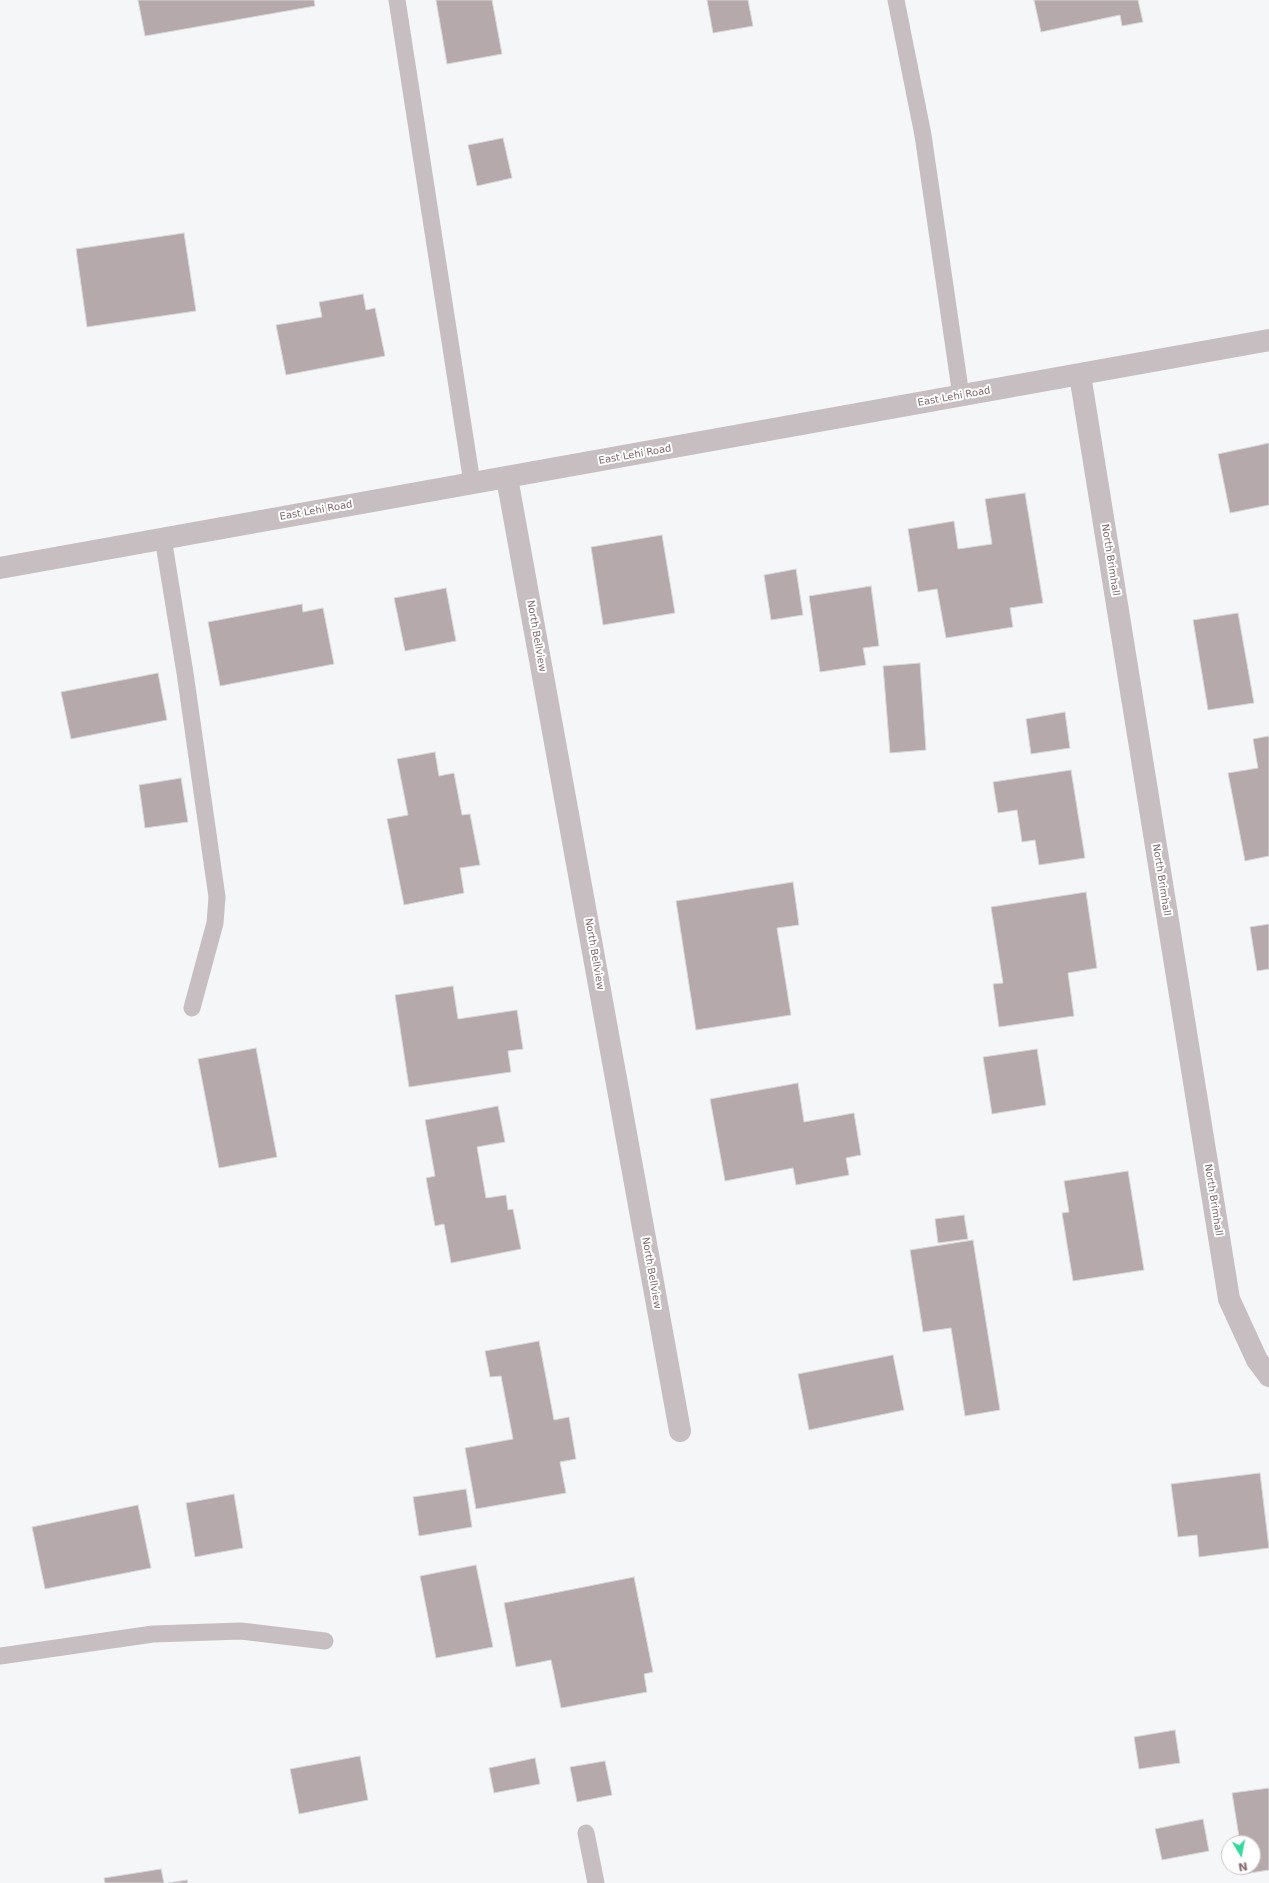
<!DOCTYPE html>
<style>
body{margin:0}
#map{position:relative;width:1269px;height:1883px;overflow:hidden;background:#f5f6f8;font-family:"DejaVu Sans",sans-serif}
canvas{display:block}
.north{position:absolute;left:1221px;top:1835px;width:40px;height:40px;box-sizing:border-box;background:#fff;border:1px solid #cec3c4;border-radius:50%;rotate:170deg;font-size:11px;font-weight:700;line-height:16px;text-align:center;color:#84686c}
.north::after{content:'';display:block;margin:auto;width:14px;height:18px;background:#34d99e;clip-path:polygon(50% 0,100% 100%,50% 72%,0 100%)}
</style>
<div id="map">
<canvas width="1269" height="1883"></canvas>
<div class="north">N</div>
</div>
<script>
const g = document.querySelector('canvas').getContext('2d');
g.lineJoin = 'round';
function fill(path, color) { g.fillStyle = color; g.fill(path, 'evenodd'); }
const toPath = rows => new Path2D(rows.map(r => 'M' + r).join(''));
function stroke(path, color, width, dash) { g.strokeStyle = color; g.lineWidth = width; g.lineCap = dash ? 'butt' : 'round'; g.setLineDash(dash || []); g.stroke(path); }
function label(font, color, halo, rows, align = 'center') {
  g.font = font + ' "DejaVu Sans",sans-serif'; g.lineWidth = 4; g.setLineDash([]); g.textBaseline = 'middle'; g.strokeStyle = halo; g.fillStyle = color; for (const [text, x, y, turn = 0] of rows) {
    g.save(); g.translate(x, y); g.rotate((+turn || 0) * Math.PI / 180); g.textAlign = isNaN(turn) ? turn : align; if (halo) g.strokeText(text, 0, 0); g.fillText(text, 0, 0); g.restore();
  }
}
const building = toPath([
 [138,0,314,0,315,6,145,36,138,0],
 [436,0,492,0,502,54,447,64,436,0],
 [707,0,748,0,753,26,713,33,707,0],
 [1034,0,1138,0,1143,22,1122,26,1120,15,1041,32,1034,0],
 [503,138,512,178,477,186,468,145,503,138],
 [184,233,196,311,87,327,76,249,184,233],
 [363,294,366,310,375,308,385,356,286,375,276,325,322,317,319,302,363,294],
 [1269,443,1269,505,1230,513,1218,454,1269,443],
 [1025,493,1043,603,1010,608,1013,627,946,638,937,589,918,592,908,529,954,521,958,549,992,544,985,499,1025,493],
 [662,535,675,613,603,625,591,547,662,535],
 [796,569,803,615,771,620,764,575,796,569],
 [871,586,879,646,863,648,866,665,820,672,809,596,871,586],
 [446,588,456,641,405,651,394,598,446,588],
 [302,604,303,612,323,608,334,664,220,686,208,622,302,604],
 [1238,613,1254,703,1208,710,1193,620,1238,613],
 [920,663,926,750,890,753,883,666,920,663],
 [158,673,167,720,71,739,61,692,158,673],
 [1065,712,1070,748,1031,754,1026,719,1065,712],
 [1269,736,1269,856,1245,861,1228,773,1258,768,1253,739,1269,736],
 [435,752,439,776,454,773,462,815,470,814,480,865,460,868,464,893,404,905,387,819,408,815,397,759,435,752],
 [1071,770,1085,858,1039,865,1035,840,1022,842,1017,810,998,813,993,782,1071,770],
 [181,778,188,822,145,828,139,785,181,778],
 [793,882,799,925,777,928,791,1015,696,1030,676,901,793,882],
 [1086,892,1097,968,1068,973,1074,1016,999,1027,993,984,1003,983,991,907,1086,892],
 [1269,924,1269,969,1257,971,1250,927,1269,924],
 [453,986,458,1019,517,1010,523,1049,508,1051,511,1072,409,1087,395,995,453,986],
 [256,1048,277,1157,219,1168,198,1059,256,1048],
 [1037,1049,1046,1105,992,1114,983,1057,1037,1049],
 [798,1083,804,1122,854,1113,861,1155,846,1158,849,1175,796,1185,793,1168,725,1181,710,1099,798,1083],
 [498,1106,505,1142,477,1147,486,1198,506,1195,508,1210,513,1209,521,1249,451,1263,444,1224,435,1226,426,1178,435,1176,425,1120,498,1106],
 [1128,1171,1144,1270,1073,1281,1062,1213,1069,1212,1064,1181,1128,1171],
 [964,1215,968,1239,938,1243,935,1219,964,1215],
 [973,1240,1000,1410,965,1416,951,1328,923,1332,910,1250,973,1240],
 [539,1341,554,1420,569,1417,576,1459,560,1462,566,1493,476,1509,465,1448,513,1439,501,1376,490,1377,485,1351,539,1341],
 [893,1355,904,1410,809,1430,798,1374,893,1355],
 [1260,1473,1269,1548,1199,1557,1197,1535,1178,1537,1171,1484,1260,1473],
 [466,1489,472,1527,419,1536,413,1497,466,1489],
 [234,1494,243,1548,195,1557,186,1503,234,1494],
 [138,1505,151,1568,45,1589,32,1527,138,1505],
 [476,1565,493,1647,436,1658,420,1576,476,1565],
 [634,1577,653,1672,644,1674,647,1692,561,1708,551,1660,516,1667,504,1603,634,1577],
 [1175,1730,1180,1763,1139,1769,1134,1737,1175,1730],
 [360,1756,368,1800,299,1814,290,1769,360,1756],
 [535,1758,540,1784,494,1793,489,1768,535,1758],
 [605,1761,612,1795,577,1802,570,1767,605,1761],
 [1269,1788,1269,1870,1244,1874,1243,1867,1253,1867,1253,1843,1240,1843,1232,1793,1269,1788],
 [1203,1819,1209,1851,1162,1860,1155,1829,1203,1819],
 [161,1869,164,1883,105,1883,104,1878,161,1869],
 [187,1880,188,1883,168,1883,187,1880]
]);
const lane = toPath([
 [397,0,472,483],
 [896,0,923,135,961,396],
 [163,538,185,673,217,897,215,923,192,1008],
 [0,1656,153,1634,241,1631,325,1641],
 [586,1833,596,1883]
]);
const street = toPath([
 [1080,375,1229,1299,1257,1360,1269,1376],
 [507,478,680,1431],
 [0,568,1269,340]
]);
const streetNames = [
 ["East Lehi Road",954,397,-10],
 ["East Lehi Road",635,455,-10],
 ["East Lehi Road",316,511,-10],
 ["North Brimhall",1110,560,81],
 ["North Bellview",536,636,80],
 ["North Brimhall",1161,880,81],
 ["North Bellview",594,954,80],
 ["North Brimhall",1213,1200,81],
 ["North Bellview",651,1273,80]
];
fill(building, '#b6a9ab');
stroke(building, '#d7d8d9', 1);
stroke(lane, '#c6bec0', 17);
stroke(street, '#c6bec0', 22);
label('10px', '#84686c', '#fff', streetNames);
</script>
